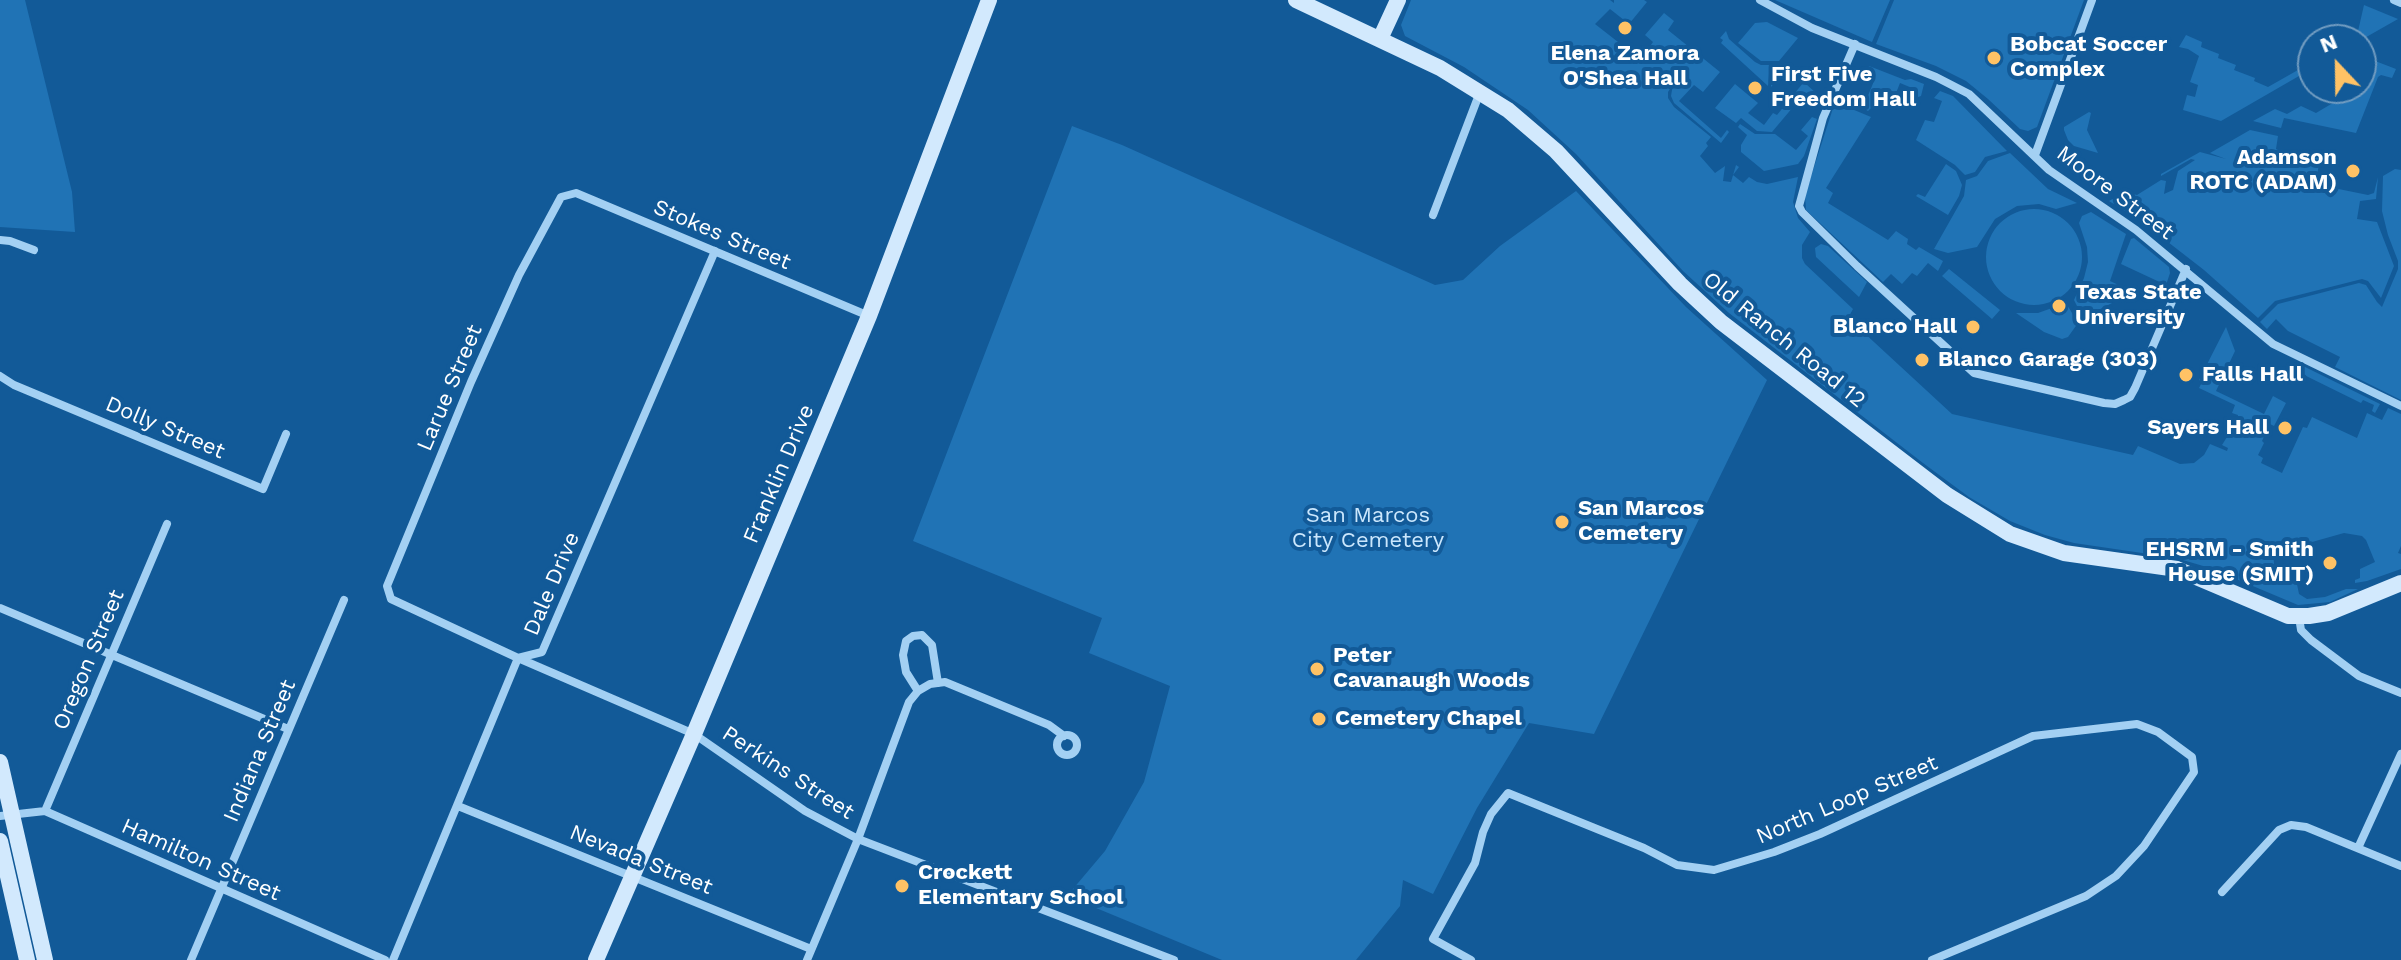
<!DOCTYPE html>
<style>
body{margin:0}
#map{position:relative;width:2401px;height:960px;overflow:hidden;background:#125a98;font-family:"Work Sans",sans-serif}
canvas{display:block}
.north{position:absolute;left:2297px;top:24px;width:80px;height:80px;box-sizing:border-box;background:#125a98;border:2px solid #719cc1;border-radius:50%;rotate:338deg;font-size:22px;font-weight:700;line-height:32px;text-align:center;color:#fff}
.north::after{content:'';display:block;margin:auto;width:28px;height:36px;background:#ffc265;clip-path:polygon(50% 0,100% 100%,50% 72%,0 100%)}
</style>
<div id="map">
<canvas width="2401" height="960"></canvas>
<div class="north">N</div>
</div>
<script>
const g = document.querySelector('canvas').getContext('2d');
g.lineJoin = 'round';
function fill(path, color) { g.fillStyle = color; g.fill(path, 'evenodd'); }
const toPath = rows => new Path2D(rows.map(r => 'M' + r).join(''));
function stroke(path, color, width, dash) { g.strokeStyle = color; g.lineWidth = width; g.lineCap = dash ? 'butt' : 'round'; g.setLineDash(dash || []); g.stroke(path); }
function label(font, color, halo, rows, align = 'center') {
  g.font = font + ' "Work Sans",sans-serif'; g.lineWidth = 8; g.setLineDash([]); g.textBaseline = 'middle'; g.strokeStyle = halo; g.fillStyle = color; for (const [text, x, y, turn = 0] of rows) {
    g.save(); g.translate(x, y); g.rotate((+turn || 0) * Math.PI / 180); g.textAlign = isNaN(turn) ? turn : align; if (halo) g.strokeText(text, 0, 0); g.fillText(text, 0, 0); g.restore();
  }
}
const green = toPath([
 [0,0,25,0,72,192,75,232,0,227],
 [1411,0,1610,0,1614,3,1614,0,1644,0,1647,2,1629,24,1610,9,1595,24,1627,49,1630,47,1642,58,1653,42,1645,35,1664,13,1674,21,1668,30,1720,72,1703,92,1694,85,1679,101,1721,138,1727,130,1729,132,1721,143,1674,103,1671,96,1673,84,1668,92,1668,98,1674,107,1711,137,1706,143,1708,146,1700,156,1715,173,1725,166,1723,181,1731,182,1736,165,1739,167,1733,175,1743,183,1749,177,1757,182,1767,184,1798,177,1793,202,1798,218,1810,232,1802,245,1802,258,1805,264,1853,309,1848,318,1952,414,2133,455,2138,446,2180,464,2194,463,2204,455,2210,444,2227,451,2228,448,2222,445,2237,421,2238,415,2232,413,2235,405,2199,388,2202,382,2199,380,2226,327,2235,351,2216,391,2264,414,2273,396,2286,403,2274,426,2270,424,2262,441,2264,443,2258,455,2263,458,2261,463,2282,473,2303,427,2307,428,2312,417,2357,438,2367,413,2382,420,2388,408,2401,414,2401,546,2398,553,2401,554,2401,569,2367,581,2355,583,2355,580,2360,578,2360,569,2375,562,2366,540,2362,536,2344,533,2273,553,2275,573,2294,570,2299,594,2307,599,2325,597,2346,589,2358,589,2330,602,2298,605,2210,568,2176,558,2074,543,2045,535,2010,521,1969,497,1923,463,1729,313,1683,271,1576,154,1528,110,1464,67,1405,36,1401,25],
 [1775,0,1890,0,1872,42],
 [1894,0,2084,0,2037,127,2028,131,2020,129,1988,99,1966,81,1936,66,1876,44],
 [2364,5,2398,19,2361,40,2356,40],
 [1767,22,1798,38,1779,61,1761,61,1738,43,1755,23],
 [1726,31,1729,39,1755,62,1761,65,1776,65,1769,74,1768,86,1721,43,1723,40,1720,38],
 [2186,35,2202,42,2201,47,2219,54,2218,58,2236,65,2234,70,2255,78,2254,81,2268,87,2305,66,2313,71,2302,77,2299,76,2221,121,2183,110,2187,95,2195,97,2198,85,2190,82,2199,56,2188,49,2179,47],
 [2370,59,2396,69,2392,78,2381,75,2378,77,2356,133,2284,118,2281,128,2253,121,2275,109,2287,114,2301,106,2316,113,2343,97,2344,88,2361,88,2361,64],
 [1780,65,1787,67,1816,93,1812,98,1804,94,1772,132,1757,131,1741,118,1736,123,1715,108,1735,84,1758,103,1748,113,1764,125,1773,113,1777,115,1803,83,1786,69,1771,87,1772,74],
 [1869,66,1905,80,1911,79,1924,84,1921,96,1915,98,1917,90,1900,83,1896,93,1888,89,1880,104,1877,102,1868,111,1863,108,1874,81,1863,77],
 [1940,91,1953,96,2007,151,1985,157,1975,172,1965,175,1955,165,1916,140,1925,120,1934,122,1942,101,1934,98],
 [1835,102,1871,117,1826,188,1833,193,1828,203,1888,240,1896,231,1908,239,1907,244,1916,250,1919,247,1943,261,1938,271,1928,263,1917,276,1912,273,1902,284,1891,274,1883,282,1806,210,1805,195],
 [2089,112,2091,113,2087,130,2098,153,2074,146,2068,140,2064,130,2064,127],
 [1812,117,1817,119,1804,156,1798,164,1764,171,1741,152,1741,145,1747,135,1738,127,1740,124,1755,134,1775,134,1796,150,1808,136,1801,130],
 [1072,126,1122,145,1435,285,1463,280,1500,246,1576,191,1686,307,1767,380,1594,734,1529,723,1477,808,1433,894,1403,880,1400,906,1356,960,1222,960,1067,896,1105,851,1144,782,1170,686,1089,653,1102,618,913,541],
 [2250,130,2278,136,2276,149,2320,158,2322,152,2328,160,2319,164,2316,182,2319,185,2368,195,2374,193,2378,177,2376,199,2360,201,2357,219,2377,222,2394,266,2381,298,2368,281,2362,279,2275,301,2258,318,2204,270,2137,218,2139,213,2136,211,2133,216,2109,201,2125,192,2137,195,2161,180,2166,181,2164,194,2173,190,2178,171,2195,160,2191,159,2161,176,2161,174,2200,152,2226,159,2210,153],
 [2010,153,2048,189,2077,203,2056,209,2039,204,2017,206,1995,219,1977,247,1948,253,1934,249,1964,196,1966,180,1977,176,1988,161],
 [1946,164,1956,171,1962,185,1959,196,1948,215,1916,196,1918,194,1925,197],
 [2395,169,2401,170,2401,400,2335,367,2340,357,2288,331,2276,319,2267,329,2260,322,2278,304,2359,283,2366,285,2377,302,2382,307,2398,269,2398,261,2388,235,2382,211,2383,176],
 '1986 257a48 48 0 1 1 96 0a48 48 0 1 1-96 0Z',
 [2091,212,2126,234,2110,281,2125,288,2112,303,2083,318,2074,300,2084,278,2088,262,2087,247,2079,223,2082,216],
 [2134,238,2169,267,2170,273,2166,285,2121,264,2131,239],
 [1821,244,1828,246,1867,282,1859,297,1816,257,1815,248],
 [1949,269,2000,310,1992,319,1942,276],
 [2066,303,2078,323,2068,337,2062,339,2044,332,2016,313,2038,313],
 [2301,365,2380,404,2375,413,2372,411,2374,405,2363,400,2361,403,2298,372]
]);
const street = toPath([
 [1760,0,1812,28,1936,77,1969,94,2049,170,2136,230,2273,344,2401,406],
 [2394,0,2401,3],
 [1855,44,1823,118,1799,206,1802,212,1857,266,1974,373,2104,403,2115,404,2124,400,2130,397,2135,388,2186,269],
 [2035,155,2092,0],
 [1433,215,1480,92],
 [0,240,10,241,34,250],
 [869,316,576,193,561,197,519,275,471,382,387,586,391,599,518,658,694,734,805,811,858,839,1174,960],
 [0,376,14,385,263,489,286,434],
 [0,608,288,729],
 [2299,617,2301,630,2311,640,2359,676,2401,693],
 [918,691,906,672,903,655,906,641,913,636,922,635,932,645,938,683],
 '1057 745a10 10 0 1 1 20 0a10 10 0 1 1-20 0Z',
 [458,806,811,949],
 [45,811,167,524],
 [0,816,45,811,385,960],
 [2358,848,2401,754],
 [2222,892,2279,830,2291,825,2306,827,2401,866],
 [191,960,344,600],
 [393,960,518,658,542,652,715,251],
 [807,960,858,839,909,702,918,691,930,684,945,682,1049,725,1064,736],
 [1471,960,1433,939,1475,863,1483,832,1491,814,1508,793,1644,848,1677,865,1714,870,1774,852,1820,834,2033,736,2137,724,2158,732,2192,757,2194,772,2144,846,2116,876,2086,896,1932,960]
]);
const secondary = toPath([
 [1296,0,1440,68,1508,110,1556,151,1680,284,1721,322,1947,495,2010,534,2064,553,2177,569,2288,616,2309,616,2328,613,2401,583],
 [1380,39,1398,0],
 [0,762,45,960],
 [0,841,27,960],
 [596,960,694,734,869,316,989,0]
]);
const markers = [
 [1625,28,8,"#ffc265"],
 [1994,58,8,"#ffc265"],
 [1755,88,8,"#ffc265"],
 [2353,171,8,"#ffc265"],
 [2059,306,8,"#ffc265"],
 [1973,327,8,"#ffc265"],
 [1922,360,8,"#ffc265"],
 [2186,375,8,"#ffc265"],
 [2285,428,8,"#ffc265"],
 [1562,522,8,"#ffc265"],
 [2330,563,8,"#ffc265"],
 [1317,669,8,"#ffc265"],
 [1319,719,8,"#ffc265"],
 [902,886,8,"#ffc265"]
];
const poiNames = [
 ["Bobcat Soccer",2010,45],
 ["Complex",2010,70],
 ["Elena Zamora",1625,54,"center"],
 ["O'Shea Hall",1625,79,"center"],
 ["First Five",1771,75],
 ["Freedom Hall",1771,100],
 ["Adamson",2337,158,"right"],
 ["ROTC (ADAM)",2337,183,"right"],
 ["Texas State",2075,293],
 ["University",2075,318],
 ["Blanco Hall",1957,327,"right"],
 ["Blanco Garage (303)",1938,360],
 ["Falls Hall",2202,375],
 ["Sayers Hall",2269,428,"right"],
 ["San Marcos",1578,509],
 ["Cemetery",1578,534],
 ["EHSRM - Smith",2314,550,"right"],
 ["House (SMIT)",2314,575,"right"],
 ["Peter",1333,656],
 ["Cavanaugh Woods",1333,681],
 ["Cemetery Chapel",1335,719],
 ["Crockett",918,873],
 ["Elementary School",918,898]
];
const streetNames = [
 ["Moore Street",2115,193,37],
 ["Stokes Street",722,235,23],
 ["Old Ranch Road 12",1784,340,39],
 ["Larue Street",450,388,-67],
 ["Dolly Street",165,428,23],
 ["Franklin Drive",779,474,-67],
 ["Dale Drive",552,584,-67],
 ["Oregon Street",89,660,-67],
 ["Indiana Street",260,751,-67],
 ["Perkins Street",788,773,33],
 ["North Loop Street",1847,800,-23],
 ["Hamilton Street",201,860,24],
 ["Nevada Street",641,860,22]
];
const parkNames = [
 ["San Marcos",1368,516],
 ["City Cemetery",1368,541]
];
fill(green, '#2073b5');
stroke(street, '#a3d0f3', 8);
stroke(secondary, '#d2e9fd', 16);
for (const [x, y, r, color] of markers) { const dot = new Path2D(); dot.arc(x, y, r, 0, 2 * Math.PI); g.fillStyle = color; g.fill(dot); stroke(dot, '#125a98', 3); }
label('bold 22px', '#fff', '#125a98', poiNames, 'left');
label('22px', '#fff', '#125a98', streetNames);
label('22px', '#cbe7fd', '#125a98', parkNames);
</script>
